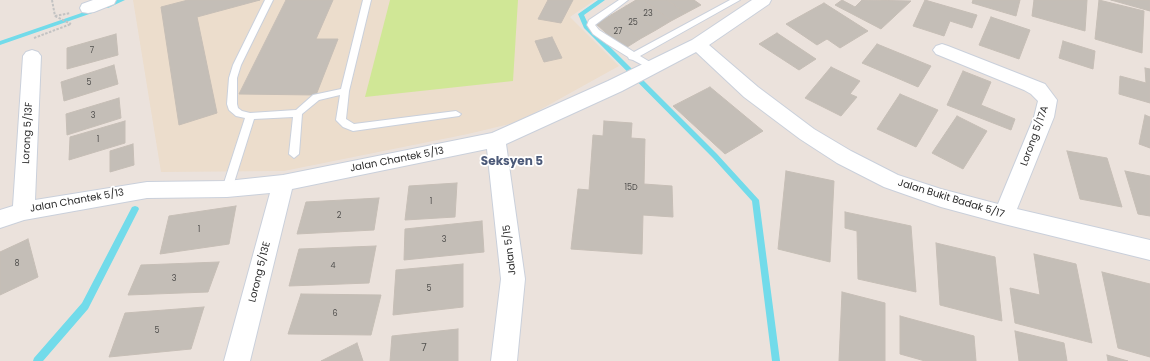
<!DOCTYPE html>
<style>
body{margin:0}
canvas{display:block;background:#ebe2dc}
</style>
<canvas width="1150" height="361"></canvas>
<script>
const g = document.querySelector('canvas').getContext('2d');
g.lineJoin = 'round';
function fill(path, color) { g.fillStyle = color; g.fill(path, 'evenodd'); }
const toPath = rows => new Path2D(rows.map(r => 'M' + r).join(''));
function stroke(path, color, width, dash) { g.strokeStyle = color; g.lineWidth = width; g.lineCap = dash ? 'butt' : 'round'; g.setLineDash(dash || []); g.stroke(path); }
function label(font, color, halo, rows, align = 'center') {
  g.font = font + ' Poppins,sans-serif'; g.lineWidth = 3.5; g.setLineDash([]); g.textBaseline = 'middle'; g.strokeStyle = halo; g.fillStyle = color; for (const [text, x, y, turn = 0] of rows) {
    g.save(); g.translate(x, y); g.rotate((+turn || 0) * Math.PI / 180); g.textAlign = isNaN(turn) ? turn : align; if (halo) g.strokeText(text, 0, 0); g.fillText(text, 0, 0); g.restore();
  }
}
const education = toPath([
 [133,0,595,0,570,17,619,66,518,122,468,134,284,171,161,172]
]);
const pitch = toPath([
 [390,0,518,0,513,81,365,97]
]);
const stream = toPath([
 [117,0,125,0,108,8,104,8,103,7,117,0],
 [598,0,605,0,584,15,589,26,717,154,759,200,780,361,772,361,752,201,713,158,584,28,578,14,598,0],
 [96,8,98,9,98,11,0,45,0,41,96,8],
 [135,206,138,207,139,209,88,309,43,361,33,361,34,358,82,303,132,207,135,206]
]);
const building = toPath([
 [188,0,260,0,197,17,217,113,179,125,161,7,188,0],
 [286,0,333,0,316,39,338,39,316,95,239,94,286,0],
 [548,0,573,0,561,23,538,19,548,0],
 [636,0,644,0,671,21,656,30,626,6,636,0],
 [644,0,667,0,686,13,671,21,644,0],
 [667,0,694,0,701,5,686,13,667,0],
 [842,0,855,7,862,0,911,1,881,29,835,5,842,0],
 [925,0,977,15,972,28,950,21,944,36,913,26,925,0],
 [973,0,1020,0,1016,16,972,3,973,0],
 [1034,0,1087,0,1085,31,1032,16,1034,0],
 [1099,0,1144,11,1142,53,1095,39,1099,0],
 [1111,0,1150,0,1150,11,1111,0],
 [824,3,868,31,840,48,827,39,817,45,786,24,824,3],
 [626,6,656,30,640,39,611,15,626,6],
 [611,15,640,39,624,49,596,24,611,15],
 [991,17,1030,30,1019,59,979,45,991,17],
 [777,33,816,59,799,70,759,44,777,33],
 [116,34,118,55,67,69,67,48,116,34],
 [552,37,562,58,544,62,535,41,552,37],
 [1063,41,1095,51,1093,69,1059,58,1063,41],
 [877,44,931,66,918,87,862,63,877,44],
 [114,65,118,84,64,101,61,82,114,65],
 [831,67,860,81,850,94,857,97,841,116,805,98,831,67],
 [1145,68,1150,69,1150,103,1119,94,1120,76,1146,83,1145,68],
 [963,71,991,82,981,105,1015,119,1011,130,947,105,963,71],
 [710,87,763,131,725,154,673,106,710,87],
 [900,94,938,110,916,147,877,129,900,94],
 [119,98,121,118,67,135,66,114,119,98],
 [1145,115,1150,117,1150,148,1139,144,1145,115],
 [957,116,987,131,963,169,932,153,957,116],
 [125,121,125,143,69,160,70,137,125,121],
 [604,121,632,123,631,138,645,139,644,184,672,186,673,217,643,215,642,254,571,249,578,189,589,190,593,135,603,136,604,121],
 [133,144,134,165,110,172,110,151,133,144],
 [1067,151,1107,158,1122,207,1080,199,1067,151],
 [786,171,834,181,830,262,778,249,786,171],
 [1125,171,1150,176,1150,216,1138,214,1125,171],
 [457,183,455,217,405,220,409,186,457,183],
 [379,198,374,230,297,234,306,202,379,198],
 [236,206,229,244,160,254,169,216,236,206],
 [845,212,911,226,916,292,858,279,857,231,845,228,845,212],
 [482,221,484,252,404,260,405,229,482,221],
 [28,239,38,277,0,295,0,252,28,239],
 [936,243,995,257,1002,321,940,305,936,243],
 [376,246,369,283,289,286,299,249,376,246],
 [1034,254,1076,264,1092,343,1015,323,1010,288,1040,295,1034,254],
 [219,262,208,292,128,295,141,265,219,262],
 [463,264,463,307,393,315,396,270,463,264],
 [1102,272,1150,284,1150,357,1118,348,1102,272],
 [842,292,885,303,885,361,839,361,842,292],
 [301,294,381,295,371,335,288,334,301,294],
 [204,307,191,349,109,357,125,313,204,307],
 [900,316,974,336,976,361,925,361,900,354,900,316],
 [458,329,458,361,390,361,392,336,458,329],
 [1015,331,1064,343,1067,361,1019,361,1015,331],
 [357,343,363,361,321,361,357,343],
 [1107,355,1128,361,1108,361,1107,355]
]);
const path = toPath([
 [52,0,55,16],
 [55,16,70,13],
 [55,16,71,24],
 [34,38,71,24]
]);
const lane = toPath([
 [265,0,273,0,241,65,237,78,237,104,238,108,242,111,250,113,296,110,313,95,341,89,363,0,371,0,349,91,346,119,354,124,456,111,461,114,459,116,353,131,343,127,336,120,340,95,319,100,302,114,299,154,294,158,289,154,293,117,254,119,232,189,231,192,227,193,223,192,222,189,245,118,236,116,229,110,227,104,229,78,233,65,265,0],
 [619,0,628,0,595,25,599,30,634,52,730,0,740,0,640,56,655,65,656,67,655,69,652,70,633,60,629,59,628,57,607,44,593,34,587,25,589,20,619,0]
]);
const street = toPath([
 [93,0,116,0,114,4,94,12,88,13,82,12,80,8,82,4,93,0],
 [752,0,771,0,769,4,709,45,758,87,814,129,851,151,898,175,941,189,998,204,1034,117,1038,101,1031,94,1024,90,936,54,933,50,936,46,942,44,948,46,1045,84,1057,100,1054,117,1017,209,1150,240,1150,260,1004,224,941,207,884,187,837,163,800,139,744,97,696,52,622,91,506,144,525,279,517,361,491,361,501,279,487,149,292,189,250,361,224,361,270,193,227,197,147,198,24,220,0,228,0,210,13,206,23,56,26,52,32,50,38,52,41,56,35,200,147,182,227,181,283,175,492,133,608,81,692,40,752,0]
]);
const numberNames = [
 ["23",648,14],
 ["25",633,23],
 ["27",618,32],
 ["7",92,51],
 ["5",89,83],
 ["3",93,116],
 ["1",98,140],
 ["15D",631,188],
 ["1",431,202],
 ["2",339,216],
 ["1",199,230],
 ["3",444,240],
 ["8",17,264],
 ["4",333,266],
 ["3",174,279],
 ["5",429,289],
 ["6",335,314],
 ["5",157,331]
];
const streetNames = [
 ["Lorong 5/13F",28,133,-87],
 ["Lorong 5/17A",1035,136,-70],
 ["Jalan Chantek 5/13",397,160,-11],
 ["Jalan Bukit Badak 5/17",951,199,17],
 ["Jalan Chantek 5/13",77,201,-10],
 ["Jalan 5/15",510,250,-97],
 ["Lorong 5/13E",260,272,-76]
];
const nearNumbernames = [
 ["7",424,348]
];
const quarterNames = [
 ["Seksyen 5",512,162]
];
fill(education, '#ecddcc');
fill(pitch, '#d0e796');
fill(stream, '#72dbea');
fill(building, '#c4beb7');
stroke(building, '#c6beb6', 1);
stroke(lane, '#cad0db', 2);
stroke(street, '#cad0db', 2);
stroke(path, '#c3c3c3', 2, [2.5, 1.5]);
fill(lane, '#fff');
fill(street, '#fff');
label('8px', '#504f4d', null, numberNames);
label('10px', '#2a2a2a', '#fff', streetNames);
label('10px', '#504f4d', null, nearNumbernames);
label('bold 12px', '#4c5a79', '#fff', quarterNames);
</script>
